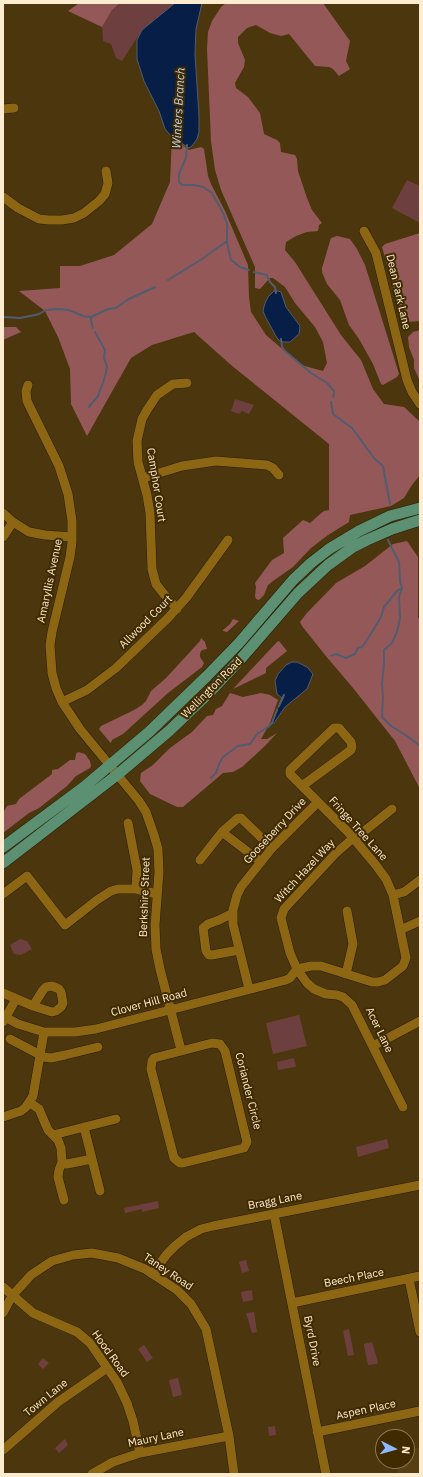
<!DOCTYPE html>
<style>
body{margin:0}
#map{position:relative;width:423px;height:1477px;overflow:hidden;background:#4b360d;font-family:"IBM Plex Sans",sans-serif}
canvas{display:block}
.frame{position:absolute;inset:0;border:4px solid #feecd0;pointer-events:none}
.north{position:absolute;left:375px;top:1429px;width:40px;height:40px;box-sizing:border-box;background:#402b01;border:1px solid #8c7854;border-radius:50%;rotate:96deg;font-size:11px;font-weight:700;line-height:16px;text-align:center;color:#feecd0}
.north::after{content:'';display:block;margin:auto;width:14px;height:18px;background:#8fb8fd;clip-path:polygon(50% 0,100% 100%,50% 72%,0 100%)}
</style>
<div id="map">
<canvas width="423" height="1477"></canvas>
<div class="frame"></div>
<div class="north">N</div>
</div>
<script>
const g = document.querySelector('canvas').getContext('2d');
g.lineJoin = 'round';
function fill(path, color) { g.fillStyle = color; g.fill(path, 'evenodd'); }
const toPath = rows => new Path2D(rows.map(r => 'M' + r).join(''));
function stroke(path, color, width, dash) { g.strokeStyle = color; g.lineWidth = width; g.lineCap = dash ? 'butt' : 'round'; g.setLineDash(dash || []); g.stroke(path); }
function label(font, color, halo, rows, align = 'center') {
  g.font = font + ' "IBM Plex Sans",sans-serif'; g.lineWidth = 4; g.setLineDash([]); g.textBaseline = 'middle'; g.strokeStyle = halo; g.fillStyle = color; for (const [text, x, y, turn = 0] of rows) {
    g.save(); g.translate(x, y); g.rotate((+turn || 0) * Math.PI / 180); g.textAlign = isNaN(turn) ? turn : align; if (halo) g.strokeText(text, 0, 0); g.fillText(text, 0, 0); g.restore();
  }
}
const built = toPath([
 [420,1447,420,1474,398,1474,396,1461,407,1461,407,1450]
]);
const green = toPath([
 [120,3,175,3,142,30,122,61,116,58,111,44,103,41,102,27,112,10],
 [407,180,420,186,420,223,392,208],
 [235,399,254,405,249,414,242,411,239,414,231,411],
 [20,939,27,941,32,949,21,955,14,954,10,945],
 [299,1015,307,1046,273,1054,266,1023],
 [294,1058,296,1067,278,1070,277,1062],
 [387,1139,389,1148,358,1157,356,1147],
 [158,1201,159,1208,142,1212,142,1209,125,1213,124,1208],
 [246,1260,249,1271,242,1273,239,1262],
 [252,1290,253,1300,243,1302,241,1292],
 [254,1312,257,1332,252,1333,246,1313],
 [349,1329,354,1355,348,1356,343,1331],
 [372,1342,378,1362,377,1364,368,1365,364,1346,364,1344],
 [144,1345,153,1358,147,1362,138,1349],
 [43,1358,49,1363,43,1369,38,1364],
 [178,1378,182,1395,173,1397,169,1380],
 [275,1426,276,1435,269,1436,268,1427],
 [65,1439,68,1445,59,1453,55,1448]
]);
const forest = toPath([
 [79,3,120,3,112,10,102,27,68,11],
 [226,3,323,3,350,41,346,61,350,69,339,76,333,69,329,67,315,66,289,34,281,36,270,33,256,25,247,28,238,37,238,43,245,60,244,67,235,83,236,88,248,97,260,113,264,134,277,140,280,143,281,152,295,155,297,159,298,171,307,198,312,210,322,223,319,225,318,231,307,232,296,236,286,242,285,250,295,262,341,335,361,360,373,389,384,404,404,407,420,422,420,475,412,485,404,498,391,506,350,515,349,522,328,535,311,548,293,567,273,581,268,585,264,595,259,600,256,599,255,596,256,587,255,583,272,560,284,553,283,538,303,520,310,523,319,515,324,511,329,510,329,444,231,365,194,332,152,345,131,358,87,436,71,404,70,369,58,337,45,311,19,291,60,288,60,266,80,266,114,255,152,224,170,182,172,137,189,150,201,147,204,149,208,176,211,184,225,211,248,265,249,297,251,312,266,335,301,365,323,371,327,363,323,342,315,327,295,303,285,287,273,278,270,278,260,289,255,288,255,267,221,190,215,170,211,141,207,49,208,32,212,21,221,7],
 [420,233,420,321,407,322,402,317,382,247,385,244],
 [337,236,350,239,357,249,365,265,391,348,399,374,397,377,383,385,381,384,373,364,359,339,349,325,340,300,327,284,322,272,322,268,330,241,331,238],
 [3,327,16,327,21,332,3,340],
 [420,330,420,381,414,368,414,360,409,347,408,337,413,332],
 [407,541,418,557,418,618,420,619,420,789,395,741,353,688,325,655,302,626,300,622,306,614,336,583,365,566,393,544],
 [233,619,239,621,227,632,223,631,223,630,230,624],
 [201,638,205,642,207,649,202,650,200,653,200,657,204,663,202,667,168,693,123,734,112,740,111,743,108,740,99,729,101,726,134,710,142,705,146,701,151,691,166,678,200,641],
 [279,641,287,651,266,668,266,673,233,689,277,642],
 [230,693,243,697,261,693,270,695,278,700,270,723,261,739,267,739,277,733,265,746,242,767,233,772,223,773,183,807,177,807,150,794,140,781,141,773,153,765,170,748,192,732,207,716,213,715,216,709,222,706],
 [78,752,85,754,90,761,91,766,90,768,76,776,67,786,39,808,29,813,3,833,3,813,7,806,16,804,19,799,52,774,52,770,58,769,70,760,75,760,76,754]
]);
const water = toPath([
 [175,3,202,3,196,29,195,54,199,116,199,132,197,139,192,146,189,148,172,137,165,129,159,111,144,81,137,59,137,40,142,30,175,3],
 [274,291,278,291,281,292,286,307,300,326,299,334,290,342,281,342,277,338,265,316,263,311,265,303,268,297,274,291],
 [292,662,297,662,307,667,313,674,307,689,285,707,274,723,272,723,282,698,277,694,275,681,278,674,286,665,292,662]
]);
const stream = toPath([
 [187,145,186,158,179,174,179,182,182,185,194,185,203,187,212,193,223,213,227,223,227,243,231,260,240,267,249,270],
 [254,272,267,275,270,282,275,287,276,293],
 [168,280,202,259,227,241],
 [3,317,20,318,35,315,39,314,46,310,58,309,69,310,83,316,91,317,108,309,116,308,127,300,155,287],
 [91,317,91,321,93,328],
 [281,339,282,347,285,351,311,373,327,383,334,391,334,393,333,397],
 [331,402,333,414,352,428,374,458,383,466,390,504],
 [89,407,98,396,105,377,107,367,104,358,105,350,95,332],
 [388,540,399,562,400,581,402,588,399,597,400,618,397,632,392,643,384,650,384,663,382,684,383,697,382,717,391,726,407,736,420,746],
 [331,656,336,654,346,658,355,654,358,648,362,647,367,640,381,617,384,607,397,591,402,588],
 [279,706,284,695],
 [211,778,216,773,219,764,223,757,238,746,250,744,257,734,268,727,272,723,277,710]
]);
const minor = toPath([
 [3,109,14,108],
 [3,197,18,208,39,219,49,220,62,220,74,218,84,213,99,201,105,194,108,183,106,171],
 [364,231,376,253,407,380,412,392,420,404],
 [28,385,26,391,27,401,59,466,68,494,72,521,72,542,70,557,52,632,50,645,52,673,56,688,62,702,80,729,139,801,146,812,154,835,158,849,159,872,155,925,156,949,160,969,181,1050],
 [143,478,182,466,216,461,267,465,273,468,279,475],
 [3,513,13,522,29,532,45,535,72,537],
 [3,537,13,522],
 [177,609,163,593,156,584,152,569,150,513,147,495,138,462,137,441,142,419,147,410,157,395,173,384,187,383],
 [62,702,87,690,116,668,168,618,186,598,228,540],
 [392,809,362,833,353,838,335,854,284,909,281,918,290,953,297,969,307,983,314,989,326,994,337,995,343,997,352,1005,403,1107],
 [128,823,137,870,136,889],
 [222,832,261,862],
 [200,860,222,832,238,818,241,818,272,848],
 [3,894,27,876,65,925,97,900,111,891,118,889,136,889,157,894],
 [393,895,404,892,420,880],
 [233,913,219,920,208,924,203,928,206,951,209,955,212,955,239,950],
 [400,930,420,921],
 [297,969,311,966,321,966,372,982,378,982,385,980,403,966,406,958,393,895,386,879,375,864,349,833,290,774,290,770,334,728,339,728,351,742,352,747,351,750,302,786],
 [346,974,353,944,347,911],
 [52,986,59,989,61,992,63,1003,61,1007,56,1011,52,1012,33,1006,43,990,46,987,52,986],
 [249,989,233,924,233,910,237,895,241,887,272,848,318,802],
 [3,993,33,1006],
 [3,1016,18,1024,44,1032,75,1032,96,1029,286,980,290,978,297,969],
 [3,1022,16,999],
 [10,1039,44,1057,51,1058,65,1055,98,1047],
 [212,1043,220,1044,225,1051,247,1142,244,1148,183,1163,180,1163,174,1158,151,1069,152,1061,154,1058,212,1043],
 [373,1046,420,1021],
 [29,1102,39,1109,48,1130,58,1140,61,1148,62,1162,59,1170,58,1177,64,1200],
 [3,1117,21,1111,26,1107,33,1096,44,1032],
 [84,1127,100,1191],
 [53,1135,116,1119],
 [62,1164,67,1164,92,1159],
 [274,1214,326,1474],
 [152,1274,167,1254,175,1246,186,1237,201,1229,213,1226,420,1185],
 [409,1279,420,1332],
 [3,1287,33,1313,77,1332,90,1343,117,1382,127,1403,133,1421,140,1453],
 [292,1303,420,1276],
 [3,1313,12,1296,31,1275,52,1261,73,1255,92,1253,118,1258,145,1269,177,1290,191,1304,206,1329,229,1436,234,1474],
 [317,1432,420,1411],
 [3,1450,58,1402,107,1368],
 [92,1474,113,1462,140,1453,229,1436]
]);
const major = toPath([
 [3,847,84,787,149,732,207,676,239,643,293,580,311,563,329,549,359,531,390,516,420,508],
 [3,863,117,775,169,731,209,693,239,661,298,593,328,565,353,547,367,540,392,529,420,520]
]);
const streetNames = [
 ["Dean Park Lane",398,292,77],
 ["Camphor Court",156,485,81],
 ["Amaryllis Avenue",50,581,-78],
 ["Allwood Court",146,622,-45],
 ["Wellington Road",212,688,-45],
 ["Fringe Tree Lane",358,829,48],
 ["Gooseberry Drive",275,831,-47],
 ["Witch Hazel Way",305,871,-47],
 ["Berkshire Street",145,897,-88],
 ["Clover Hill Road",149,1003,-15],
 ["Acer Lane",379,1030,64],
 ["Coriander Circle",248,1091,76],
 ["Bragg Lane",275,1201,-11],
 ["Taney Road",168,1272,34],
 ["Beech Place",354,1278,-11],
 ["Byrd Drive",312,1341,79],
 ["Hood Road",110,1354,54],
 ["Town Lane",46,1398,-39],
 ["Aspen Place",366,1410,-12],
 ["Maury Lane",156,1438,-12]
];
const waterNames = [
 ["Winters Branch",179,108,-87]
];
fill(built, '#573f11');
fill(green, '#6e3f3f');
fill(forest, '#955858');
fill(water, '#071f47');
stroke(water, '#515c70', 1);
stroke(stream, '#515c70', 2);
stroke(minor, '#2b1f07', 10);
stroke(major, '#2b1f07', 12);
stroke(minor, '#8d6613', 9);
stroke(major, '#5b9072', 11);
label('11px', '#feecd0', '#402b01', streetNames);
label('italic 12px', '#c2d4f1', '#402b01', waterNames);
</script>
